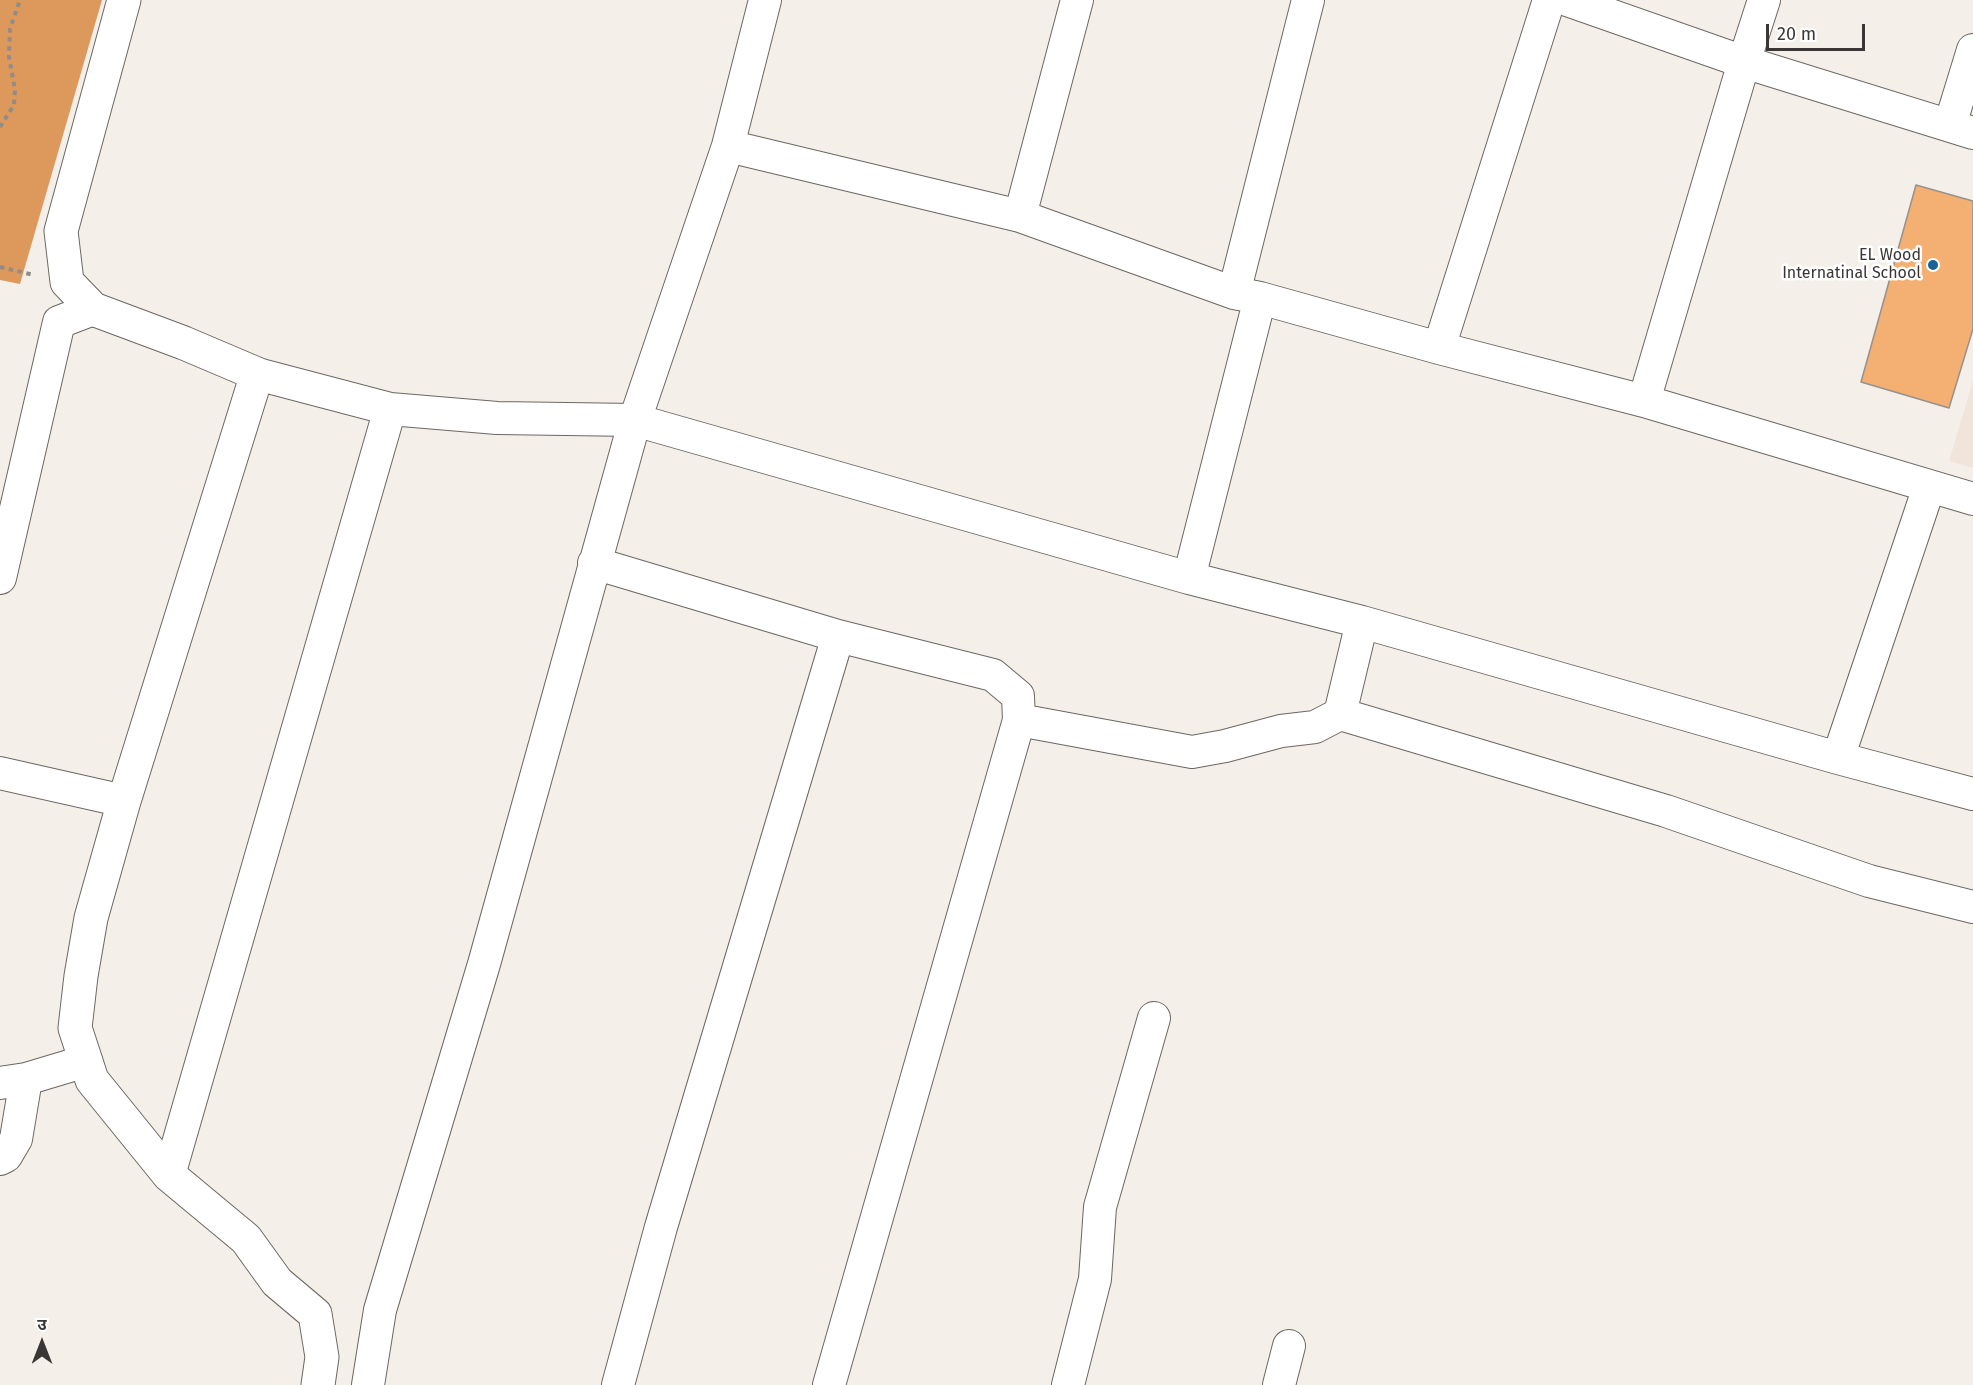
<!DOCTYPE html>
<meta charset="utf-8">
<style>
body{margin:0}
#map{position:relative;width:1973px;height:1385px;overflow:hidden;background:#f5efea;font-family:"Fira Sans","Noto Sans Devanagari",sans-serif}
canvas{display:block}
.north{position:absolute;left:12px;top:1313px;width:60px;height:60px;-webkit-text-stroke:4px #fff;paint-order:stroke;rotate:0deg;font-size:16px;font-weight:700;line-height:24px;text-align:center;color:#393635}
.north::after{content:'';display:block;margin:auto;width:21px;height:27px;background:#393635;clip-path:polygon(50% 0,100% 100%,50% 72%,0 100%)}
.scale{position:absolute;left:1766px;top:24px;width:99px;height:27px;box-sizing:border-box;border:3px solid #393635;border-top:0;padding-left:8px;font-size:18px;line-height:21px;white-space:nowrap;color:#393635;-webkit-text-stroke:4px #fff;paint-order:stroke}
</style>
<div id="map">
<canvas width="1973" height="1385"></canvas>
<div class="north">उ</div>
<div class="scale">20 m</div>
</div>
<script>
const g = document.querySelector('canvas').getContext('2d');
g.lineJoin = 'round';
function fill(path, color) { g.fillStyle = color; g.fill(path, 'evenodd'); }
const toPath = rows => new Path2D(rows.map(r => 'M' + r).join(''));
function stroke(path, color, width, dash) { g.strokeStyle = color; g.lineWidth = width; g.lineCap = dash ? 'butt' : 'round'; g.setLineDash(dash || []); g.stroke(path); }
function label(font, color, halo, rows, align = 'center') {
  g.font = font + ' "Fira Sans",sans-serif'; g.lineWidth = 5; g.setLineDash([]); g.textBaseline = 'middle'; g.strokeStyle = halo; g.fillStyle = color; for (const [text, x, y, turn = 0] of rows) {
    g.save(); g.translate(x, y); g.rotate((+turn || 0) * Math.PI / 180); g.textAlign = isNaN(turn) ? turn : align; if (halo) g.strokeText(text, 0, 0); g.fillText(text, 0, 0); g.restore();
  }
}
const built = toPath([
 [1973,381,1973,468,1949,461]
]);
const forest = toPath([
 [0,0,102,0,20,284,0,280]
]);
const building = toPath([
 [1916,185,1973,201,1973,329,1949,408,1861,382,1916,185]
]);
const path = toPath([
 [0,127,14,105,15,90,9,57,10,29,20,0],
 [0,267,34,275]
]);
const minor = toPath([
 [1567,0,1744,62,1644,401],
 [1764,0,1744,62,1973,133],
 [1950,125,1973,50],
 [728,146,1020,216,1234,293,1260,298,1439,348,1644,401,1973,499],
 [1020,216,1077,0],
 [1234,293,1308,0],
 [1439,348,1549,0],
 [257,374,390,409,497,418,635,420,1189,578,1362,622,1838,758,1973,794],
 [594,563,838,636,993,675,1018,696,1019,720,829,1385],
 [0,578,59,322,93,309],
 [1189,578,1260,298],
 [1340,714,1666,811,1869,881,1973,907],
 [1019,720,1192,752,1225,746,1281,731,1315,727,1340,714,1362,622],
 [1838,758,1929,487],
 [0,773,124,801],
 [0,1083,26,1079,86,1061],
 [0,1159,6,1156,16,1139,26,1079],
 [169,1175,390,409],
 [368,1385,380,1310,484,964,635,420,728,146,765,0],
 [618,1385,661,1227,838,636],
 [1068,1385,1095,1279,1100,1207,1154,1018],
 [1279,1385,1289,1346]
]);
const tertiary = toPath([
 [124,0,61,231,67,282,93,309,184,343,257,374,124,801,91,918,81,976,75,1028,92,1080,169,1175,246,1239,277,1282,315,1314,322,1357,318,1385]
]);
const markers = [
 [1933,265,6,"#186295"]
];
const poiNames = [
 ["EL Wood",1921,256],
 ["Internatinal School",1921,274]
];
fill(built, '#f1e4da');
fill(forest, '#dd995c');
fill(building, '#f4af72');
stroke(building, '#97918d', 1.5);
stroke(minor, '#6c6762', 34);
stroke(tertiary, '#6c6762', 35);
stroke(path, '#918c89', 4, [4.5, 4.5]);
stroke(minor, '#fff', 32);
stroke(tertiary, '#fff', 33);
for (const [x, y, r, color] of markers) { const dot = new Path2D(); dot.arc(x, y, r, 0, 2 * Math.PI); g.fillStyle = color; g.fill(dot); stroke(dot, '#fff', 2); }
label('16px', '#393635', '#fff', poiNames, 'right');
</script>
